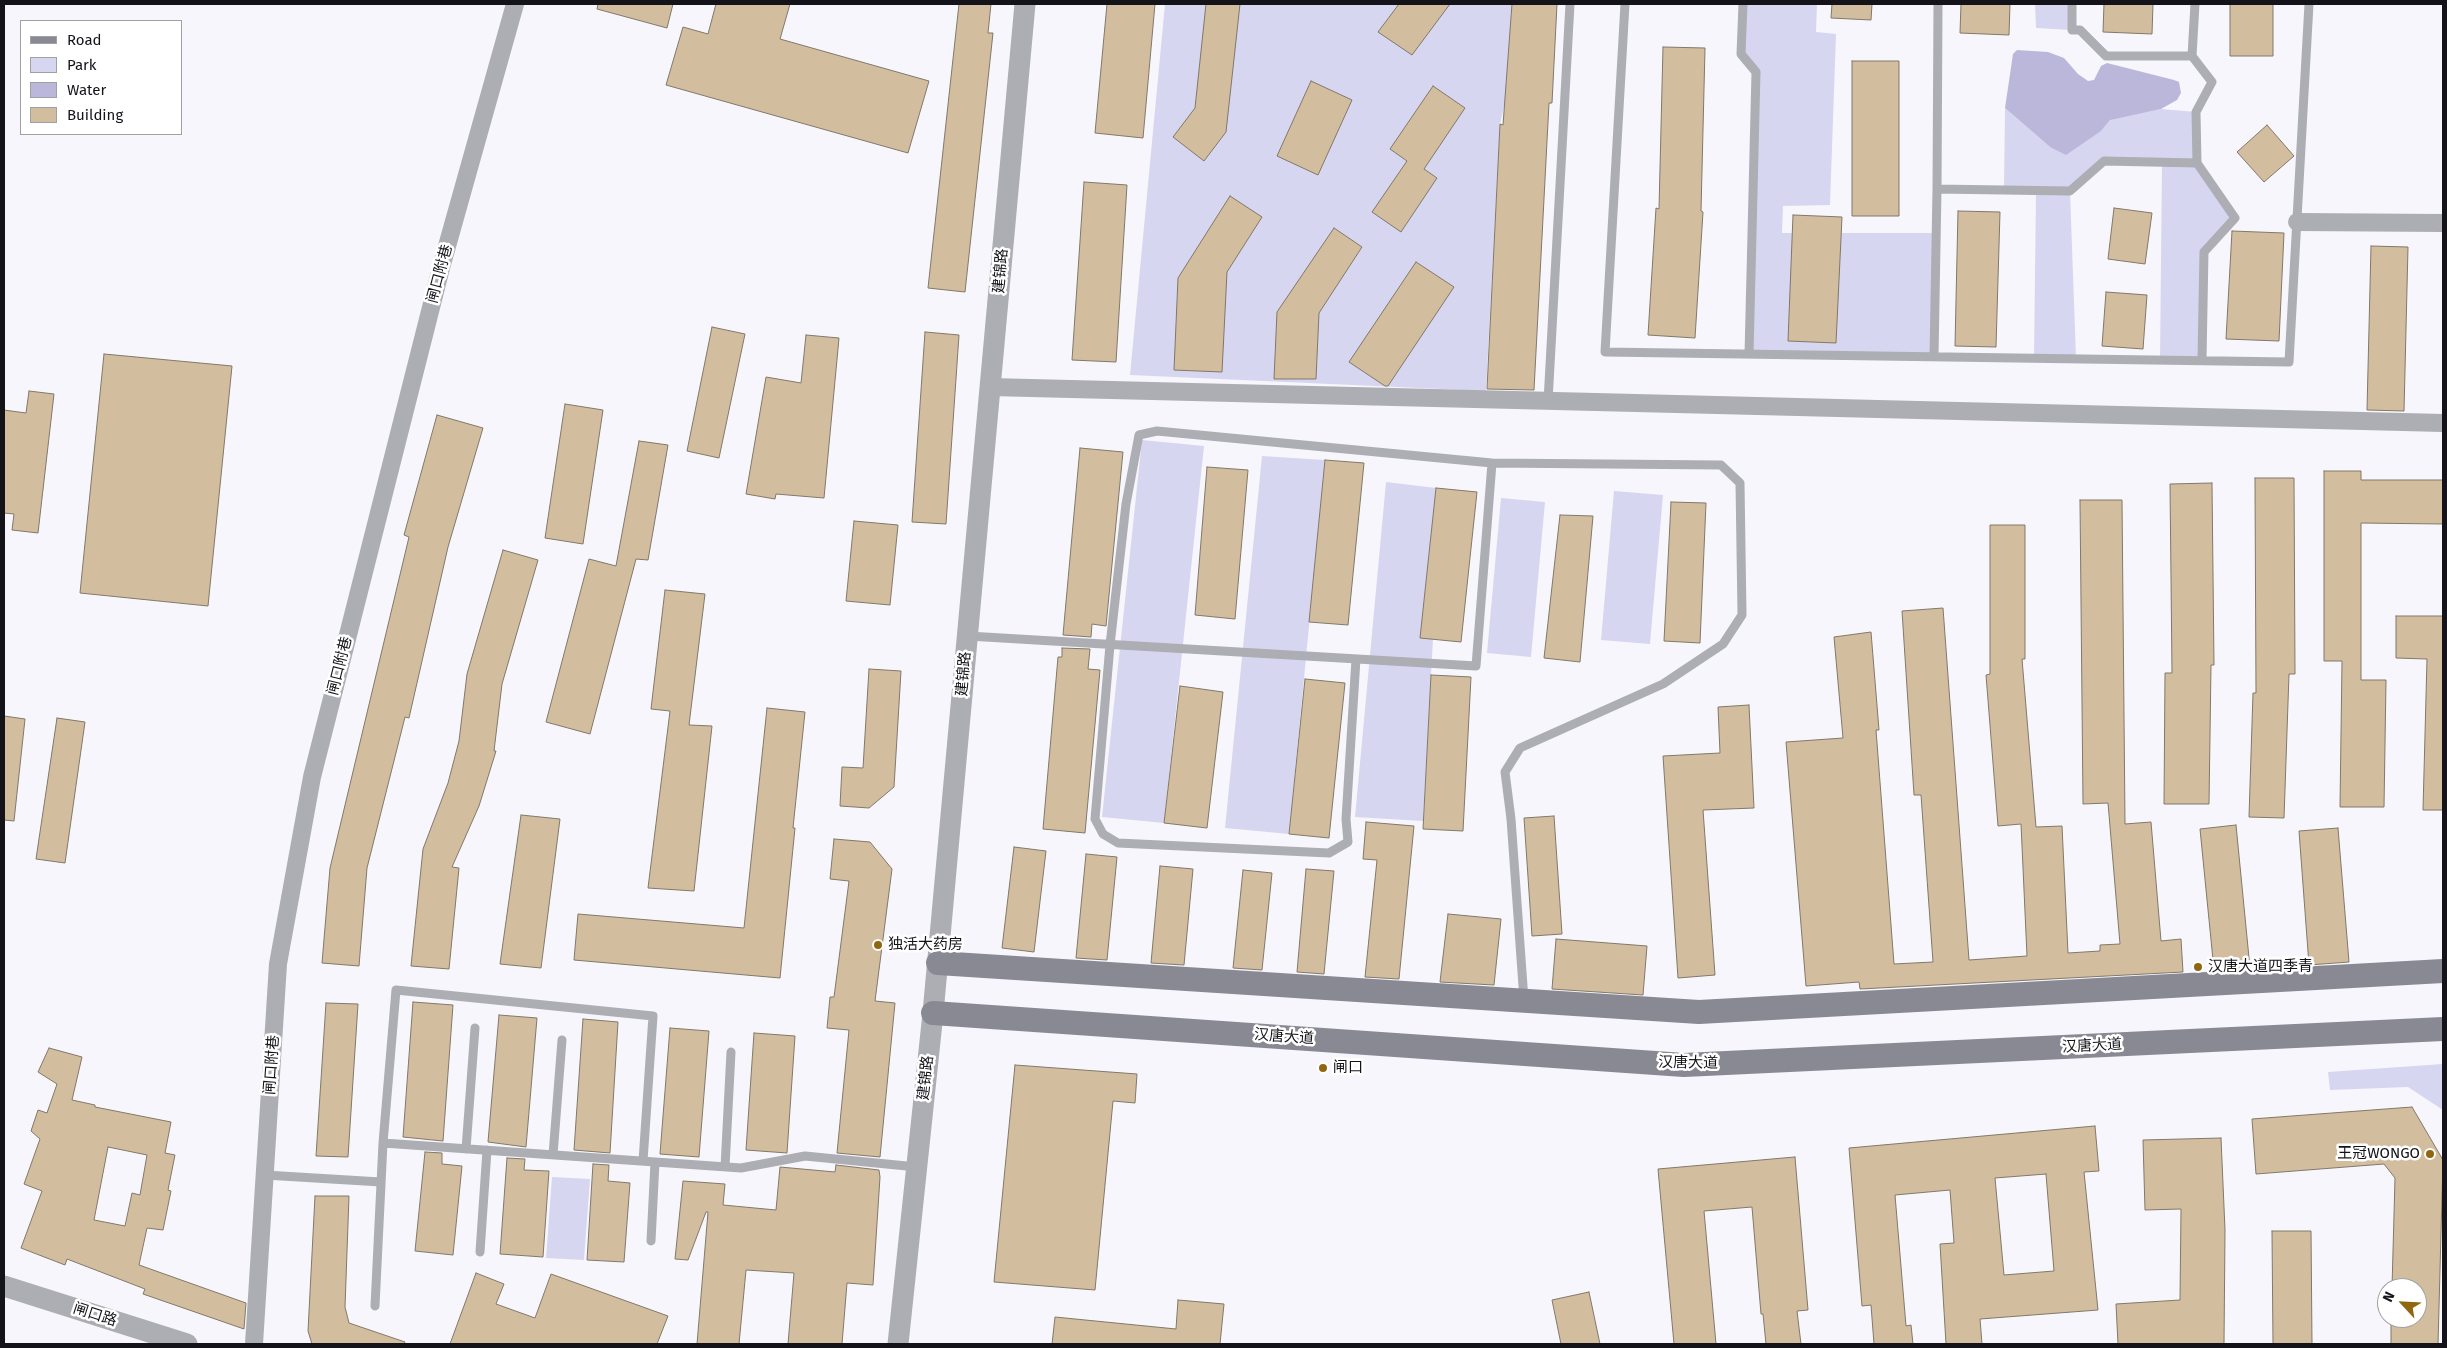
<!DOCTYPE html>
<meta charset="utf-8">
<style>
body{margin:0}
#map{position:relative;width:2447px;height:1348px;overflow:hidden;background:#f7f6fd;font-family:"Fira Sans",sans-serif}
canvas{display:block}
.frame{position:absolute;inset:0;border:5px solid #131319;pointer-events:none}
.legend{position:absolute;left:20px;top:20px;width:162px;height:115px;box-sizing:border-box;background:#fff;border:1px solid #a1a1a3;margin:0;padding:6px 9px;list-style:none;font-size:15px;color:#131319}
.legend li{display:flex;align-items:center;gap:10px;height:25px}
.legend b{width:25px;border:1px solid #a1a1a3}
.north{position:absolute;left:2377px;top:1278px;width:50px;height:50px;box-sizing:border-box;background:#fff;border:1px solid #a1a1a3;border-radius:50%;rotate:295deg;font-size:14px;font-weight:700;line-height:20px;text-align:center;color:#131319}
.north::after{content:'';display:block;margin:auto;width:18px;height:22px;background:#90670f;clip-path:polygon(50% 0,100% 100%,50% 72%,0 100%)}
</style>
<div id="map">
<canvas width="2447" height="1348"></canvas>
<div class="frame"></div>
<ul class="legend">
<li><b style="height:6px;background:#898994"></b>Road</li>
<li><b style="height:14px;background:#d7d6f1"></b>Park</li>
<li><b style="height:14px;background:#bab7da"></b>Water</li>
<li><b style="height:14px;background:#d2be9e"></b>Building</li>
</ul>
<div class="north">N</div>
</div>
<script>
const g = document.querySelector('canvas').getContext('2d');
g.lineJoin = 'round';
function fill(path, color) { g.fillStyle = color; g.fill(path, 'evenodd'); }
const toPath = rows => new Path2D(rows.map(r => 'M' + r).join(''));
function stroke(path, color, width, dash) { g.strokeStyle = color; g.lineWidth = width; g.lineCap = dash ? 'butt' : 'round'; g.setLineDash(dash || []); g.stroke(path); }
function label(font, color, halo, rows, align = 'center') {
  g.font = font + ' "Fira Sans","Noto Sans SC",sans-serif'; g.lineWidth = 5; g.setLineDash([]); g.textBaseline = 'middle'; g.strokeStyle = halo; g.fillStyle = color; for (const [text, x, y, turn = 0] of rows) {
    g.save(); g.translate(x, y); g.rotate((+turn || 0) * Math.PI / 180); g.textAlign = isNaN(turn) ? turn : align; if (halo) g.strokeText(text, 0, 0); g.fillText(text, 0, 0); g.restore();
  }
}
const green = toPath([
 [1165,4,1512,4,1505,102,1500,124,1486,391,1130,375],
 [1743,4,1817,4,1816,32,1836,34,1830,205,1783,206,1782,233,1936,233,1934,357,1749,354,1756,72,1741,54],
 [2035,4,2072,4,2072,30,2036,28],
 [2005,108,2050,147,2101,131,2110,119,2161,109,2196,112,2197,163,2235,218,2204,252,2202,360,2160,360,2162,163,2104,161,2070,191,2076,358,2034,358,2036,191,2004,190],
 [1142,440,1204,446,1164,823,1102,817],
 [1262,456,1325,460,1289,834,1225,828],
 [1386,482,1436,488,1420,638,1433,639,1423,821,1355,817],
 [1614,491,1663,495,1650,644,1601,640],
 [1501,498,1545,502,1531,657,1487,653],
 [2443,1064,2443,1110,2408,1087,2330,1090,2328,1072],
 [552,1177,590,1179,584,1260,546,1258]
]);
const water = toPath([
 [2017,50,2048,52,2064,58,2078,74,2088,81,2094,80,2101,66,2107,63,2174,80,2179,82,2181,93,2177,100,2161,109,2110,120,2101,131,2066,155,2050,147,2005,108,2013,54]
]);
const building = toPath([
 [598,4,673,4,667,28,597,9,598,4],
 [716,4,790,4,780,39,929,81,908,153,666,85,683,27,708,34,716,4],
 [959,4,991,4,988,33,993,33,965,292,928,288,959,4],
 [1107,4,1155,4,1143,138,1095,133,1107,4],
 [1206,4,1240,4,1226,132,1204,161,1173,137,1195,108,1206,4],
 [1399,4,1450,4,1412,55,1378,32,1399,4],
 [1512,4,1557,4,1552,103,1549,103,1534,390,1487,389,1500,124,1503,125,1512,4],
 [1832,4,1872,4,1871,20,1831,18,1832,4],
 [1961,4,2010,4,2009,35,1960,33,1961,4],
 [2104,4,2153,4,2152,34,2103,32,2104,4],
 [2230,4,2273,4,2273,56,2230,56,2230,4],
 [1663,47,1705,48,1701,211,1703,212,1695,338,1648,335,1656,208,1659,209,1663,47],
 [1852,61,1899,61,1899,216,1852,216,1852,61],
 [1311,81,1352,100,1318,175,1277,156,1311,81],
 [1433,86,1465,108,1424,169,1437,178,1401,232,1372,212,1407,161,1390,149,1433,86],
 [2267,125,2294,156,2264,182,2237,152,2267,125],
 [1084,182,1127,185,1116,362,1072,360,1084,182],
 [1230,196,1262,217,1227,272,1222,372,1174,370,1178,278,1230,196],
 [2114,208,2152,213,2145,264,2108,259,2114,208],
 [1958,211,2000,212,1996,347,1955,346,1958,211],
 [1793,215,1842,217,1836,343,1788,341,1793,215],
 [1334,228,1362,247,1319,313,1316,379,1274,379,1277,312,1334,228],
 [2232,231,2284,233,2279,341,2226,339,2232,231],
 [2371,246,2408,247,2404,411,2367,410,2371,246],
 [1416,262,1454,287,1388,386,1385,386,1349,362,1416,262],
 [2106,292,2147,295,2143,349,2102,346,2106,292],
 [712,327,745,334,719,458,687,451,712,327],
 [925,332,959,335,946,524,912,522,925,332],
 [806,335,839,338,824,498,776,494,775,499,746,494,766,377,801,383,806,335],
 [104,354,232,366,208,606,80,593,104,354],
 [29,391,54,394,38,533,12,530,14,514,4,513,4,410,26,413,29,391],
 [565,404,603,410,583,544,545,538,565,404],
 [437,415,483,428,448,547,409,718,405,717,367,868,359,966,322,963,330,868,409,537,404,535,437,415],
 [639,441,668,445,648,560,636,559,590,734,546,722,589,559,616,566,639,441],
 [1080,448,1123,452,1106,626,1092,624,1091,637,1063,635,1080,448],
 [1325,460,1364,463,1348,625,1309,622,1325,460],
 [1207,467,1248,470,1235,619,1195,615,1207,467],
 [2324,471,2361,471,2361,480,2443,480,2443,524,2361,523,2361,680,2386,680,2384,807,2340,807,2342,661,2324,661,2324,471],
 [2255,478,2294,478,2295,674,2289,674,2284,818,2249,817,2253,693,2256,693,2255,478],
 [2212,483,2214,665,2211,665,2209,804,2164,804,2165,673,2172,673,2170,484,2212,483],
 [1436,488,1477,492,1461,642,1420,638,1436,488],
 [2080,500,2122,500,2125,824,2151,822,2161,941,2181,939,2183,972,1860,989,1859,982,1806,986,1786,742,1843,738,1834,637,1871,632,1879,730,1876,730,1894,964,1933,962,1921,795,1914,795,1902,611,1943,608,1969,960,2027,956,2021,824,1998,826,1986,675,1990,674,1990,525,2025,525,2025,659,2022,659,2036,827,2062,826,2068,953,2100,951,2100,945,2120,944,2108,803,2083,804,2080,500],
 [1671,502,1706,503,1700,643,1664,641,1671,502],
 [1560,515,1593,516,1580,662,1544,658,1560,515],
 [854,521,898,525,890,605,846,601,854,521],
 [503,550,538,560,502,684,494,751,496,751,479,806,452,867,459,868,449,969,411,966,423,849,448,783,459,741,467,674,503,550],
 [665,590,705,594,689,725,712,726,694,891,648,888,670,711,651,709,665,590],
 [2396,616,2443,616,2443,810,2423,810,2427,659,2396,658,2396,616],
 [1062,648,1090,649,1088,669,1100,670,1085,833,1043,829,1058,657,1062,657,1062,648],
 [869,669,901,671,894,787,869,808,840,806,842,767,863,768,869,669],
 [1431,675,1471,677,1463,831,1423,829,1431,675],
 [1305,679,1345,683,1329,838,1289,834,1305,679],
 [1180,686,1223,692,1207,828,1164,823,1180,686],
 [1749,705,1754,808,1703,810,1715,975,1678,978,1663,756,1720,753,1718,707,1749,705],
 [767,708,805,712,793,828,795,828,780,978,574,960,578,914,744,928,767,708],
 [4,716,25,719,14,821,4,820,4,716],
 [57,718,85,722,65,863,36,859,57,718],
 [521,815,560,819,541,968,500,964,521,815],
 [1554,816,1562,934,1532,936,1524,818,1554,816],
 [1366,822,1414,826,1399,979,1365,977,1377,860,1363,859,1366,822],
 [2236,825,2250,968,2214,970,2200,829,2236,825],
 [2338,828,2349,962,2309,965,2299,831,2338,828],
 [834,839,870,842,892,869,875,1001,895,1003,880,1157,837,1153,849,1030,827,1028,830,997,834,997,849,881,830,879,834,839],
 [1014,847,1046,851,1034,952,1002,948,1014,847],
 [1086,854,1117,857,1107,960,1076,958,1086,854],
 [1160,866,1193,869,1184,965,1151,963,1160,866],
 [1306,869,1334,871,1324,974,1297,972,1306,869],
 [1243,870,1272,873,1262,970,1233,968,1243,870],
 [1448,914,1501,919,1494,985,1440,982,1448,914],
 [1556,939,1647,946,1643,995,1552,989,1556,939],
 [413,1002,453,1005,443,1141,403,1137,413,1002],
 [326,1003,358,1004,348,1157,316,1156,326,1003],
 [499,1015,537,1018,526,1147,488,1142,499,1015],
 [583,1019,618,1022,610,1153,574,1150,583,1019],
 [670,1028,709,1031,699,1157,660,1154,670,1028],
 [754,1033,795,1036,787,1153,746,1150,754,1033],
 [49,1048,82,1057,72,1100,95,1105,95,1107,171,1122,165,1153,175,1155,168,1190,171,1191,163,1230,147,1228,139,1265,246,1303,244,1329,143,1294,145,1289,67,1259,65,1265,21,1248,42,1191,24,1184,40,1139,31,1131,38,1110,47,1113,57,1084,38,1072,49,1048],
 [108,1147,147,1155,140,1195,132,1193,125,1226,94,1220,108,1147],
 [1015,1065,1137,1074,1135,1103,1113,1101,1095,1290,994,1282,1015,1065],
 [2412,1107,2443,1160,2438,1344,2391,1344,2391,1318,2417,1318,2417,1288,2392,1288,2395,1178,2384,1164,2256,1174,2252,1119,2412,1107],
 [2095,1126,2099,1171,2084,1172,2098,1310,1980,1319,1982,1344,1946,1344,1940,1244,1954,1243,1950,1190,1895,1195,1906,1326,1911,1325,1913,1344,1874,1344,1871,1305,1862,1306,1849,1148,2095,1126],
 [2046,1174,2054,1271,2004,1275,1995,1178,2046,1174],
 [2221,1138,2225,1230,2224,1344,2118,1344,2116,1304,2180,1300,2181,1209,2145,1210,2143,1140,2221,1138],
 [425,1152,442,1153,442,1164,462,1166,453,1255,415,1251,425,1152],
 [1795,1157,1808,1310,1797,1311,1801,1344,1766,1344,1763,1314,1761,1314,1752,1207,1704,1211,1716,1344,1674,1344,1658,1169,1795,1157],
 [507,1158,525,1159,524,1170,549,1171,543,1257,500,1254,507,1158],
 [593,1164,609,1165,608,1181,630,1183,624,1262,587,1260,593,1164],
 [836,1165,879,1170,880,1177,873,1285,847,1283,842,1344,788,1344,794,1273,746,1270,739,1344,697,1344,708,1212,706,1212,688,1260,675,1259,683,1181,725,1184,723,1205,776,1210,780,1167,835,1172,836,1165],
 [315,1196,349,1196,345,1307,349,1323,405,1342,404,1344,312,1344,308,1331,315,1196],
 [2272,1231,2311,1231,2312,1344,2273,1344,2272,1231],
 [476,1273,504,1284,496,1304,535,1318,551,1274,668,1316,657,1344,450,1344,476,1273],
 [1589,1292,1600,1344,1561,1344,1552,1300,1589,1292],
 [1178,1300,1224,1304,1220,1344,1052,1344,1055,1317,1176,1329,1178,1300]
]);
const service = toPath([
 [1625,4,1605,352,2289,362,2309,4],
 [1743,4,1741,54,1756,72,1749,354],
 [2072,4,2072,30,2080,30,2106,56,2192,56,2212,82,2196,112,2197,163],
 [2192,56,2195,4],
 [1937,189,1938,4],
 [1934,357,1937,189,2070,191,2104,161,2197,163,2235,218,2204,252,2202,360],
 [1548,401,1570,4],
 [968,636,1476,666,1492,463],
 [1356,659,1346,819,1348,842,1329,853,1118,843,1103,834,1095,819,1110,645,1126,504,1139,435,1157,431,1492,463,1721,465,1740,483,1742,615,1723,644,1663,684,1520,748,1505,772,1511,819,1524,1000],
 [383,1143,396,990,653,1016,643,1161],
 [466,1149,475,1028],
 [553,1155,562,1040],
 [725,1167,731,1052],
 [265,1175,381,1182],
 [651,1241,655,1162],
 [480,1252,487,1150],
 [375,1306,383,1143,741,1168,805,1156,917,1167]
]);
const minor = toPath([
 [2297,222,2443,223],
 [990,387,2443,423],
 [254,1344,278,964,312,777,442,264,515,4]
]);
const tertiary = toPath([
 [4,1286,187,1344],
 [898,1344,933,1013,1025,4]
]);
const secondary = toPath([
 [938,963,1699,1012,2443,971],
 [933,1013,1684,1065,2443,1029]
]);
const markers = [
 [878,945,5,"#90670f"],
 [2198,967,5,"#90670f"],
 [1323,1068,5,"#90670f"],
 [2430,1154,5,"#90670f"]
];
const streetNames = [
 ["建锦路",1001,271,-85],
 ["闸口附巷",440,274,-75],
 ["闸口附巷",340,666,-76],
 ["建锦路",964,674,-85],
 ["汉唐大道",1284,1037,4],
 ["汉唐大道",2092,1046,-3],
 ["汉唐大道",1688,1063,1],
 ["闸口附巷",272,1065,-86],
 ["建锦路",926,1078,-84],
 ["闸口路",95,1315,18]
];
const poiNames = [
 ["独活大药房",888,945],
 ["汉唐大道四季青",2208,967],
 ["闸口",1333,1068],
 ["王冠WONGO",2420,1154,"right"]
];
fill(green, '#d7d6f1');
fill(water, '#bab7da');
fill(building, '#d2be9e');
stroke(building, '#817869', 1);
stroke(service, '#adadb4', 9);
stroke(minor, '#adadb4', 18);
stroke(tertiary, '#adadb4', 21);
stroke(secondary, '#898994', 24);
for (const [x, y, r, color] of markers) { const dot = new Path2D(); dot.arc(x, y, r, 0, 2 * Math.PI); g.fillStyle = color; g.fill(dot); stroke(dot, '#fff', 2); }
label('15px', '#131319', '#fff', streetNames);
label('15px', '#131319', '#fff', poiNames, 'left');
</script>
